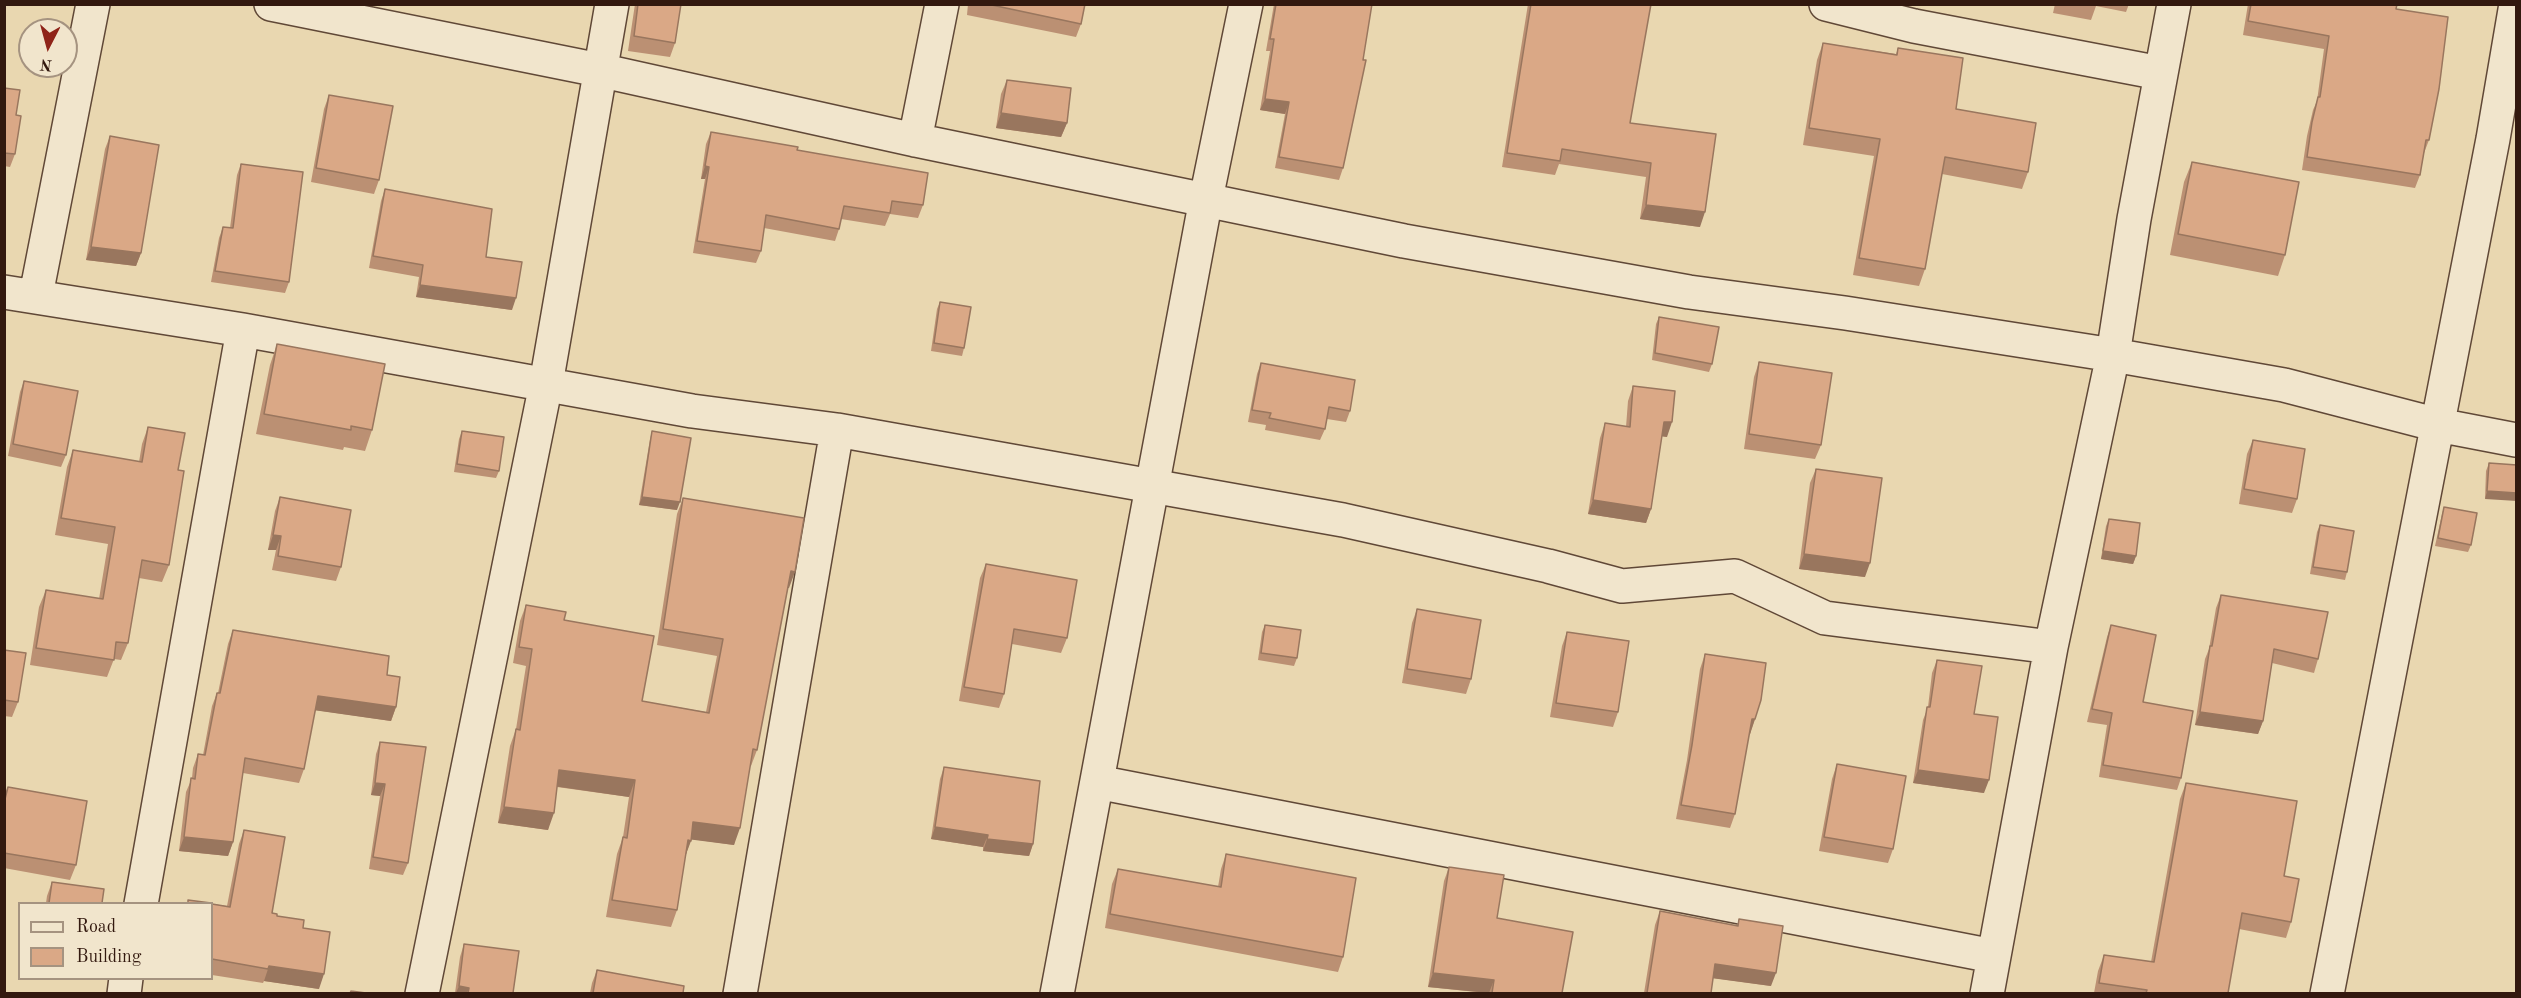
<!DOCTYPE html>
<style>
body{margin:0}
#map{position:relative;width:2521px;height:998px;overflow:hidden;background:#e9d7b0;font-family:"Old Standard TT",serif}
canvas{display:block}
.frame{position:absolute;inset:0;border:6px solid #33190f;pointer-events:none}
.legend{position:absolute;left:18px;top:902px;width:195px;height:78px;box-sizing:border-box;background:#f1e5cc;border:2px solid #a59380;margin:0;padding:8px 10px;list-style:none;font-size:18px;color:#33190f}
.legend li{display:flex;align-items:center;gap:12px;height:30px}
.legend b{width:30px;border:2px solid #a59380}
.north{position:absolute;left:18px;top:18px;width:60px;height:60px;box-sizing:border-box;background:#f1e5cc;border:2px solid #a59380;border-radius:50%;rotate:186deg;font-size:16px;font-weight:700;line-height:24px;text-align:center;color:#33190f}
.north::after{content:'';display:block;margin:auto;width:21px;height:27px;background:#8f2418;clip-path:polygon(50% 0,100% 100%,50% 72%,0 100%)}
</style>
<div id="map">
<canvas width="2521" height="998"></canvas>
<div class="frame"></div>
<ul class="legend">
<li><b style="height:8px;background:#f1e5cc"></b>Road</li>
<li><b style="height:16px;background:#daa886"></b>Building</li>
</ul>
<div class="north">N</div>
</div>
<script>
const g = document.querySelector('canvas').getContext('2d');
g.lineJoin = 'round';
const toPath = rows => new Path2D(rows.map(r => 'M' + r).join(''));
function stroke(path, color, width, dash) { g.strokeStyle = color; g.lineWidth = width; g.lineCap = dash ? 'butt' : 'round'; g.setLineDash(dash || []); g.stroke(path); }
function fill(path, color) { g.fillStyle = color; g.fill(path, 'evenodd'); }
const minor = toPath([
 [271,4,599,70,915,140,1404,241,1689,292,1845,313,2113,355,2284,385,2438,425,2516,440],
 [1826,4,1914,26,2160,73],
 [915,140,942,4],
 [4,292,243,330,692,411,837,430,1343,520,1548,566,1622,586,1735,576,1825,618,2051,647],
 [36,295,93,4],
 [1097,782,1993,956],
 [141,904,243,330],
 [124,994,126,978],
 [422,994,546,384,612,4],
 [740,994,837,430],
 [1057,994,1206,199,1246,4],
 [1987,994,2051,647,2113,355,2134,219,2174,4],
 [2327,994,2493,139,2516,4]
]);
const wall = toPath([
 [635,4,681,4,675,43,670,57,628,51],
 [968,4,1085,4,1081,24,1076,37,967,15],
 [1274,4,1372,4,1343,168,1339,180,1275,168,1285,114,1260,110,1270,51,1266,51],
 [1528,4,1651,4,1630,123,1700,227,1640,219,1646,177,1559,164,1555,175,1502,167],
 [2055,4,2129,4,2126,12,2096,6,2091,20,2053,13],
 [2248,4,2397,4,2396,9,2429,140,2424,153,2420,175,2415,188,2302,170,2307,136,2313,110,2317,101,2324,49,2243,35],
 [1823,43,1896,54,1898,48,1956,109,2028,172,2022,189,1942,174,1925,269,1919,286,1853,275,1874,156,1803,145,1817,60],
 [1007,80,1067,123,1061,137,996,128,1001,94],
 [4,88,16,115,15,154,10,167,4,166],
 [329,95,379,180,374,194,311,182,324,109],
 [711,132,797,150,923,205,918,218,890,214,885,226,841,219,839,229,835,241,764,228,761,251,756,263,693,253,705,179,701,179,706,144],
 [110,136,141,253,136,266,86,260,105,149],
 [2192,162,2285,255,2278,276,2170,255,2184,182],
 [241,164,289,282,285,293,211,282,219,238,223,227,230,228,237,175],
 [385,189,486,257,512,310,416,297,419,277,369,268,381,201],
 [940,302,964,348,962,356,931,351,937,309],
 [1659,317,1712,364,1709,372,1652,360,1656,324],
 [277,344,372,430,365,451,344,447,343,450,256,434,270,365],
 [1759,362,1821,445,1815,459,1744,449,1754,377],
 [1261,363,1350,411,1346,422,1327,419,1325,429,1320,440,1265,430,1266,425,1248,422,1257,374],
 [24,381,66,455,61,467,8,456,20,392],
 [1633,386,1667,437,1662,436,1651,509,1646,523,1588,514,1600,438,1605,423,1626,427,1628,401],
 [148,427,178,470,169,565,162,582,139,578,128,643,121,660,114,659,107,677,30,665,39,607,46,590,99,599,108,544,55,535,67,467,73,450,139,462,142,444],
 [462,431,499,471,496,478,454,472,459,439],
 [652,431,677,510,639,505,650,439],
 [2253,440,2297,499,2292,513,2239,504,2247,454],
 [2489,463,2517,465,2485,499,2486,471],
 [1816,469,1865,577,1799,569,1810,483],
 [280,497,341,567,336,581,272,570,276,550,268,550,275,511],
 [683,498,789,588,788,588,757,750,751,766,750,766,734,845,691,839,685,857,677,910,671,927,606,917,617,854,623,837,629,797,557,787,548,830,498,823,510,746,516,729,526,666,513,663,520,621,526,605,564,620,642,701,706,712,717,656,657,645,677,514],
 [2444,507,2471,545,2468,552,2435,546,2442,514],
 [2109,519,2136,556,2133,564,2101,559,2106,526],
 [2320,525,2347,572,2345,580,2310,574,2317,532],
 [986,564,1067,638,1061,653,1012,644,1004,694,999,708,959,701,980,578],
 [2221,595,2318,659,2314,673,2272,663,2263,721,2258,734,2195,725,2205,659,2209,649,2216,608],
 [1417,609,1471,679,1466,694,1402,683,1412,623],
 [1265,625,1297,658,1294,666,1258,660,1262,632],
 [2111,625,2143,702,2181,778,2177,790,2099,777,2107,725,2087,722,2107,637],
 [233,630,387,675,396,707,391,721,315,710,304,769,299,783,243,773,233,842,228,856,179,851,186,792,192,778,193,768,198,754,203,755,212,706,217,693,218,693,228,644],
 [1567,632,1618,712,1613,727,1550,717,1562,646],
 [4,650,18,702,12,717,4,716],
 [1705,654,1755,719,1750,734,1749,734,1735,814,1730,828,1676,819,1687,760,1700,669],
 [1937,660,1974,714,1984,793,1913,783,1923,720,1928,707,1932,673],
 [380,742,408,863,403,875,369,869,380,796,371,795,376,754],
 [1837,764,1893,849,1888,863,1819,851,1832,779],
 [944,767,1033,844,1029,856,983,851,983,847,931,839,940,779],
 [2186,783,2284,876,2291,922,2286,938,2239,929,2228,993,2094,993,2098,971,2104,955,2151,962,2180,799],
 [8,787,76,865,70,880,4,868,4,795],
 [244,830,272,913,303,928,319,989,264,981,263,983,212,975,212,904,227,906,239,844],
 [1226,854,1343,957,1338,972,1105,928,1112,884,1118,869,1218,887,1221,869],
 [1449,867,1497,918,1562,993,1486,993,1428,987,1444,881],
 [52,882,102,903,46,903,47,896],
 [1660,911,1737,926,1739,919,1771,986,1713,978,1711,993,1644,993,1655,925],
 [464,944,513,993,455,993,460,957],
 [597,970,683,993,590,993,592,983]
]);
const shadedWall = toPath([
 [1265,99,1289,102,1285,114,1260,110],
 [1001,113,1067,123,1061,137,996,128],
 [705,166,709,167,705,179,701,179],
 [1646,205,1705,212,1700,227,1640,219],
 [91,247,141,253,136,266,86,260],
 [420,285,516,298,512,310,416,297],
 [1664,422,1672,422,1667,437,1659,436],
 [2487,491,2517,493,2517,501,2485,499],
 [642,497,680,502,677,510,639,505],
 [1593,500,1651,509,1646,523,1588,514],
 [273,535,281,536,276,550,268,550],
 [2103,551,2136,556,2133,564,2101,559],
 [1804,554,1870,563,1865,577,1799,569],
 [791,571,795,572,789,588,785,588],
 [318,696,396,707,391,721,313,710],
 [2200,712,2263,721,2258,734,2195,725],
 [1752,719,1755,719,1750,734,1746,733],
 [559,770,635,780,629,797,553,786],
 [1918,770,1989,780,1984,793,1913,783],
 [375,783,385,784,380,796,371,795],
 [504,807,554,813,548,830,498,823],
 [693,822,740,828,734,845,687,839],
 [935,827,988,835,983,847,931,839],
 [184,837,233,842,228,856,179,851],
 [987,839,1033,844,1029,856,983,851],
 [688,840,691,841,685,857],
 [1715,964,1776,973,1771,986,1711,978],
 [269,966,324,974,319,989,264,981],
 [1433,973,1494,980,1489,993,1428,987],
 [459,986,469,988,467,993,456,993]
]);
const building = toPath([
 [638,4,681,4,675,43,634,36,638,4],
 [987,4,1085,4,1081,24,987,4],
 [1276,4,1372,4,1363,60,1366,60,1343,168,1279,157,1289,102,1265,99,1274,39,1270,39,1276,4],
 [1531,4,1651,4,1630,123,1716,134,1705,212,1646,205,1651,163,1562,149,1560,161,1507,153,1531,4],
 [2251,4,2397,4,2396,9,2448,17,2439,89,2429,140,2426,140,2420,175,2307,157,2312,122,2318,97,2320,97,2329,36,2248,21,2251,4],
 [1823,43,1897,55,1898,48,1963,58,1956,109,2036,123,2028,172,1945,157,1925,269,1859,258,1880,139,1809,128,1823,43],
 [1007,80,1071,88,1067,123,1001,113,1007,80],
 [4,88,20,90,16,115,21,116,15,154,4,153,4,88],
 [329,95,393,106,379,180,316,168,329,95],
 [711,132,798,147,797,150,928,173,923,205,892,201,890,213,844,206,839,229,766,215,761,251,697,241,709,167,705,166,711,132],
 [110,136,159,145,141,253,91,247,110,136],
 [2192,162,2299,182,2285,255,2178,234,2192,162],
 [241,164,303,172,289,282,215,271,223,227,233,228,241,164],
 [385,189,492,209,486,257,522,262,516,298,420,285,423,265,373,256,385,189],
 [940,302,971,307,964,348,934,343,940,302],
 [1659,317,1719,327,1712,364,1655,353,1659,317],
 [277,344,385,364,372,430,351,426,351,430,264,414,277,344],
 [1759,362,1832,373,1821,445,1749,434,1759,362],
 [1261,363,1355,380,1350,411,1329,407,1325,429,1269,418,1271,413,1252,410,1261,363],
 [24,381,78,391,66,455,13,444,24,381],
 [1633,386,1675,391,1672,422,1664,422,1651,509,1593,500,1605,423,1630,427,1633,386],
 [148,427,185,433,178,470,184,471,169,565,142,560,128,643,116,642,114,660,36,648,46,590,103,599,115,527,61,518,73,450,142,462,148,427],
 [462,431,504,437,499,471,457,464,462,431],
 [652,431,691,438,680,502,642,497,652,431],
 [2253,440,2305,449,2297,499,2244,489,2253,440],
 [2489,463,2517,465,2517,493,2487,491,2489,463],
 [1816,469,1882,478,1870,563,1804,554,1816,469],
 [280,497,351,510,341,567,278,556,281,536,273,535,280,497],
 [683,498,804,518,795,572,791,571,757,750,753,749,740,828,693,822,691,841,688,840,677,910,612,900,623,837,627,838,635,780,559,770,554,813,504,807,516,729,520,730,532,649,519,647,526,605,566,612,564,620,654,636,642,701,709,713,723,639,663,629,683,498],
 [2444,507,2477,513,2471,545,2438,538,2444,507],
 [2109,519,2140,523,2136,556,2103,551,2109,519],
 [2320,525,2354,531,2347,572,2313,567,2320,525],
 [986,564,1077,580,1067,638,1014,629,1004,694,964,687,986,564],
 [2221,595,2328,612,2318,659,2274,649,2263,721,2200,712,2210,646,2212,646,2221,595],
 [1417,609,1481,620,1471,679,1407,669,1417,609],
 [1265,625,1301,630,1297,658,1261,653,1265,625],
 [2111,625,2156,635,2143,702,2193,711,2181,778,2103,765,2112,713,2092,709,2111,625],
 [233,630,389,656,387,675,400,677,396,707,318,696,304,769,245,758,233,842,184,837,191,778,195,779,198,754,205,755,217,693,220,693,233,630],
 [1567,632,1629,641,1618,712,1556,703,1567,632],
 [4,650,26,653,18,702,4,700,4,650],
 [1705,654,1766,663,1761,700,1755,719,1752,719,1735,814,1681,805,1692,745,1705,654],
 [1937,660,1982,666,1974,714,1998,717,1989,780,1918,770,1927,707,1930,707,1937,660],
 [380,742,426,747,408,863,373,857,385,784,375,783,380,742],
 [1837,764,1906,776,1893,849,1824,837,1837,764],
 [944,767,1040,781,1033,844,987,839,988,835,935,827,944,767],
 [2186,783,2297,801,2284,876,2299,879,2291,922,2242,913,2228,993,2146,993,2147,990,2099,983,2104,955,2154,962,2186,783],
 [8,787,87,801,76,865,4,853,4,803,8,787],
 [244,830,285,837,272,913,277,914,277,916,304,920,303,928,330,932,324,974,269,966,268,969,212,959,212,904,230,907,244,830],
 [1226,854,1356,878,1343,957,1110,914,1118,869,1221,887,1226,854],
 [1449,867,1504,875,1497,918,1573,932,1562,993,1492,993,1494,980,1433,973,1449,867],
 [52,882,104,889,102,903,49,903,52,882],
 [188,900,211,903,188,903,188,900],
 [1660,911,1738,926,1739,919,1783,926,1776,973,1715,964,1711,993,1647,993,1660,911],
 [464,944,519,951,513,993,468,993,469,988,459,986,464,944],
 [597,970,684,986,683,993,593,993,597,970],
 [351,991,366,993,350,993,351,991]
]);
stroke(minor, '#604837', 36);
stroke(minor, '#f1e5cc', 33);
fill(wall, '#bb9073');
fill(shadedWall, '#99765e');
fill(building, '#daa886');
stroke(building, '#99765e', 1.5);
</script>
